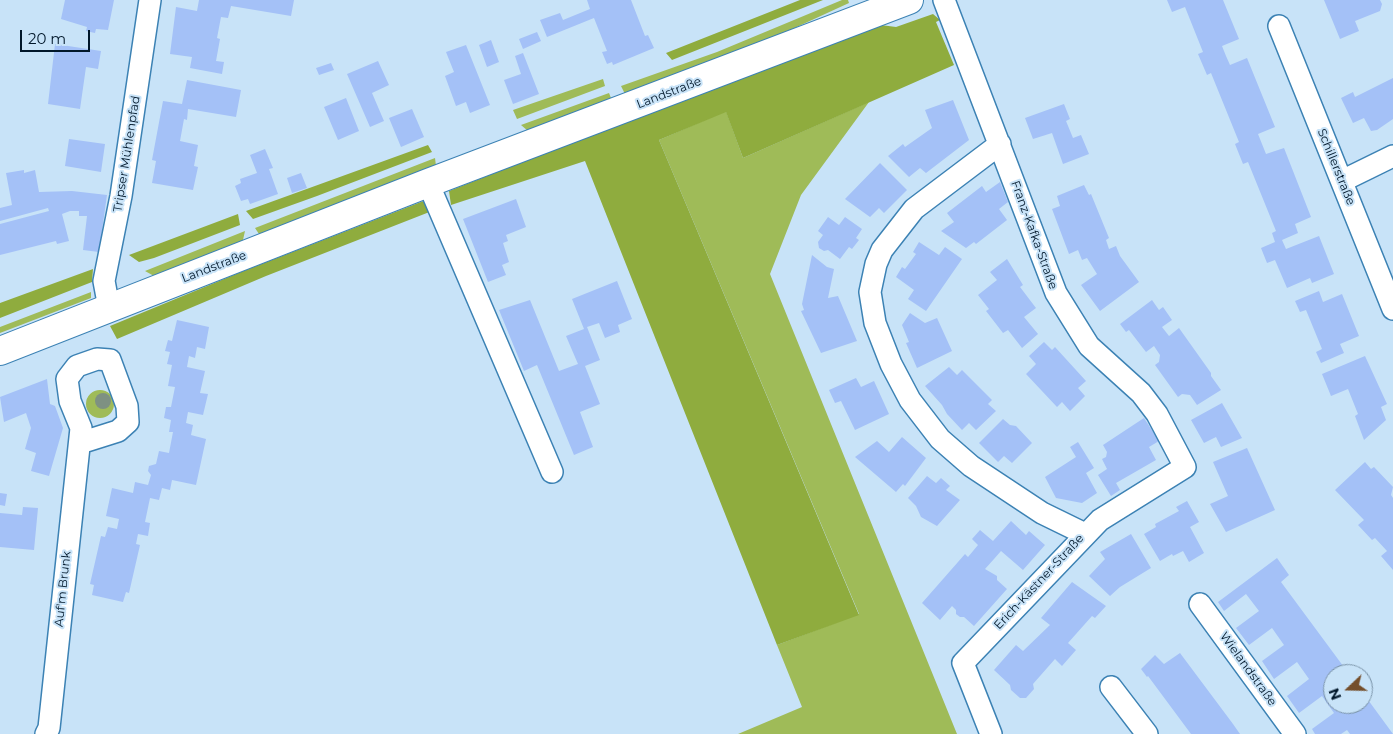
<!DOCTYPE html>
<meta charset="utf-8">
<style>
body{margin:0}
#map{position:relative;width:1393px;height:734px;overflow:hidden;background:#c8e3f8;font-family:Montserrat,sans-serif}
canvas{display:block}
.north{position:absolute;left:1323px;top:664px;width:50px;height:50px;box-sizing:border-box;background:#c8e3f8;border:1px solid #7891a6;border-radius:50%;rotate:249deg;font-size:14px;font-weight:700;line-height:20px;text-align:center;color:#00172a}
.north::after{content:'';display:block;margin:auto;width:18px;height:22px;background:#744e2b;clip-path:polygon(50% 0,100% 100%,50% 72%,0 100%)}
.scale{position:absolute;left:20px;top:30px;width:70px;height:22px;box-sizing:border-box;border:2px solid #00172a;border-top:0;padding-left:6px;font-size:15px;line-height:18px;white-space:nowrap;color:#00172a;-webkit-text-stroke:4px #c8e3f8;paint-order:stroke}
</style>
<div id="map">
<canvas width="1393" height="734"></canvas>
<div class="north">N</div>
<div class="scale">20 m</div>
</div>
<script>
const g = document.querySelector('canvas').getContext('2d');
g.lineJoin = 'round';
function fill(path, color) { g.fillStyle = color; g.fill(path, 'evenodd'); }
const toPath = rows => new Path2D(rows.map(r => 'M' + r).join(''));
function stroke(path, color, width, dash) { g.strokeStyle = color; g.lineWidth = width; g.lineCap = dash ? 'butt' : 'round'; g.setLineDash(dash || []); g.stroke(path); }
function label(font, color, halo, rows, align = 'center') {
  g.font = font + ' Montserrat,sans-serif'; g.lineWidth = 4; g.setLineDash([]); g.textBaseline = 'middle'; g.strokeStyle = halo; g.fillStyle = color; for (const [text, x, y, turn = 0] of rows) {
    g.save(); g.translate(x, y); g.rotate((+turn || 0) * Math.PI / 180); g.textAlign = isNaN(turn) ? turn : align; if (halo) g.strokeText(text, 0, 0); g.fillText(text, 0, 0); g.restore();
  }
}
const green = toPath([
 [842,0,848,0,849,3,788,31,625,94,621,86,717,52],
 [603,79,605,86,517,119,513,110],
 [609,93,611,98,528,131,521,125],
 [869,102,801,195,770,274,957,734,738,734,802,707,777,645,859,614,659,140,726,111,743,158],
 [435,158,436,166,259,234,255,228],
 [245,231,243,240,238,243,154,276,145,271],
 [91,292,91,298,0,333,0,327],
 '86 404a14 14 0 1 1 28 0a14 14 0 1 1-28 0Z'
]);
const forest = toPath([
 [800,0,823,0,672,60,666,53],
 [933,14,940,20,936,22,954,65,743,158,726,112,659,140,859,615,777,645,585,161,451,205,449,191,873,24,896,27],
 [428,145,432,152,317,196,253,219,246,211],
 [426,200,432,211,266,276,117,339,110,326,241,272],
 [238,214,240,225,154,258,139,262,129,255],
 [93,269,92,282,0,318,0,303]
]);
const building = toPath([
 [65,0,114,0,108,30,96,29,95,33,86,31,87,27,61,19],
 [199,0,294,0,291,16,231,6,228,18,221,17,217,38,220,39,216,61,224,62,222,74,190,68,192,57,170,54,176,7,197,11],
 [587,0,631,0,645,36,648,35,654,48,613,65,612,62,607,64,602,52,607,51,594,18,547,37,540,20,560,13,563,20,590,9],
 [1167,0,1223,0,1239,39,1222,46,1226,56,1230,65,1247,58,1275,127,1258,134,1266,154,1284,148,1311,217,1295,224,1298,233,1282,240,1286,249,1319,236,1334,274,1312,283,1310,278,1287,288,1275,260,1267,263,1261,248,1275,242,1272,233,1276,231,1248,162,1243,164,1235,144,1239,142,1211,73,1207,75,1198,54,1203,52,1185,7,1172,12],
 [1324,0,1380,0,1382,4,1380,11,1355,21,1359,31,1340,39],
 [537,32,541,41,523,49,519,39],
 [491,40,499,62,487,67,479,45],
 [55,44,101,51,98,69,86,67,80,109,48,104],
 [466,45,490,105,470,113,466,102,456,106,445,76,454,72,446,52],
 [523,53,539,94,513,104,504,80,521,74,515,56],
 [378,61,389,85,372,93,384,121,370,127,347,74],
 [331,63,334,70,319,75,316,68],
 [1393,78,1393,119,1377,130,1371,131,1364,118,1353,123,1341,98,1353,92,1355,97],
 [187,80,241,90,236,117,188,109,187,120,184,119,180,141,198,145,194,166,198,167,193,190,152,183,156,161,152,160,163,101,182,104],
 [346,98,359,131,338,140,324,107],
 [953,100,969,140,926,173,920,168,909,177,888,156,903,144,905,147,932,128,925,110],
 [1064,104,1070,119,1066,121,1073,138,1081,135,1089,154,1063,164,1052,133,1033,139,1025,118],
 [412,109,424,137,401,147,389,118],
 [69,139,105,144,101,172,65,166],
 [265,149,273,168,269,169,278,194,250,204,248,199,241,201,235,186,241,183,240,179,257,173,250,155],
 [880,163,907,190,884,213,879,208,870,217,845,199],
 [24,170,24,173,35,170,39,192,72,191,107,195,99,252,83,250,87,216,79,216,79,211,70,211,62,214,69,241,57,244,56,241,0,255,0,224,49,211,48,208,0,221,0,208,12,205,6,173],
 [301,173,307,188,292,193,287,178],
 [1000,182,1008,202,999,209,1007,220,976,244,974,242,966,248,941,231,954,222,947,213,982,186,986,192],
 [1084,185,1089,195,1091,194,1109,238,1106,240,1109,249,1116,246,1120,256,1139,282,1100,311,1081,285,1097,274,1087,258,1082,260,1078,250,1069,254,1052,209,1060,206,1057,196],
 [516,199,526,227,506,235,508,241,503,243,509,262,502,265,506,275,488,282,463,219],
 [828,217,839,225,845,217,862,229,856,238,859,240,852,249,849,247,840,259,828,250,824,251,819,248,818,242,823,235,818,231],
 [919,242,939,255,945,247,962,259,926,311,908,299,914,290,896,277,902,267,905,269,916,254,913,252],
 [812,255,827,267,834,269,828,298,838,296,857,341,821,353,801,311,804,310,802,304],
 [1007,259,1023,285,1020,287,1036,308,1024,317,1038,334,1022,348,1008,330,1003,333,986,311,989,309,978,295,997,280,990,272],
 [617,281,632,319,618,325,620,332,605,338,599,323,587,327,600,360,585,366,600,404,580,412,593,447,574,455,537,365,524,371,499,310,530,300,559,371,578,364,566,336,584,329,572,299],
 [1319,291,1323,302,1342,294,1359,336,1340,344,1344,353,1321,363,1316,352,1322,349,1306,310,1300,312,1295,301],
 [1152,300,1159,310,1163,307,1172,320,1162,327,1169,336,1179,328,1211,373,1211,376,1221,390,1197,405,1190,395,1182,394,1178,397,1155,365,1159,362,1160,355,1154,346,1146,352,1129,330,1126,332,1120,324],
 [910,313,925,323,937,318,952,351,917,368,906,343,909,342,902,325],
 [177,320,209,327,205,349,197,347,195,358,189,356,187,367,205,371,200,393,208,394,203,415,188,412,186,423,193,425,191,435,206,439,196,485,172,480,170,490,162,488,159,500,150,498,145,522,150,523,148,536,138,534,136,544,140,545,129,593,126,592,123,602,92,595,94,585,90,584,101,536,105,537,108,527,117,529,119,519,106,516,112,488,133,493,135,482,148,485,151,475,148,471,149,466,156,464,159,451,169,453,173,432,169,432,171,420,164,418,166,407,171,407,175,387,168,386,172,365,167,364,170,352,165,351,168,340,172,341],
 [1044,342,1052,350,1055,347,1086,381,1078,388,1085,396,1070,411,1062,402,1057,407,1026,374,1036,364,1029,356],
 [1365,356,1387,404,1381,407,1386,420,1364,440,1355,416,1358,414,1348,389,1331,396,1322,374],
 [949,367,957,375,962,370,992,400,988,404,996,411,976,430,969,423,962,430,947,414,942,405,925,386],
 [856,378,861,387,874,381,889,414,855,430,841,401,835,403,829,390],
 [47,379,50,404,55,406,63,428,49,476,31,471,36,453,25,449,31,428,26,413,4,422,0,397],
 [1222,403,1242,438,1221,447,1216,437,1204,443,1191,420],
 [1144,418,1159,441,1149,447,1156,460,1116,483,1120,490,1111,496,1098,475,1107,469,1102,459,1106,457,1107,452,1103,445],
 [1003,419,1010,425,1016,426,1032,443,1012,463,1004,456,998,462,979,443],
 [902,437,926,458,905,486,903,484,896,492,855,457,877,441,889,452],
 [1078,442,1094,468,1086,473,1097,493,1082,503,1056,498,1045,477,1076,457,1070,447],
 [1247,448,1275,510,1226,532,1210,504,1228,496,1213,462],
 [1365,462,1371,469,1374,467,1393,487,1391,495,1393,498,1393,570,1381,556,1387,551,1375,538,1372,540,1358,525,1364,520,1335,490],
 [927,476,936,483,941,478,950,486,946,490,960,500,937,526,921,517,916,506,908,498],
 [0,493,7,494,5,506,0,505],
 [1187,501,1199,522,1190,527,1204,553,1189,562,1183,551,1173,556,1172,554,1160,561,1144,534,1156,527,1155,524,1179,511,1176,507],
 [23,507,38,508,34,550,0,547,0,513,22,515],
 [1011,521,1026,535,1029,531,1045,545,1023,570,1001,551,994,559,985,569,997,576,997,580,1007,589,974,626,964,617,960,617,956,614,956,610,952,606,940,620,922,603,965,554,968,557,978,545,972,539,980,530,993,541],
 [1131,534,1151,568,1120,587,1110,596,1089,576,1105,559,1100,552],
 [1277,558,1289,575,1281,582,1349,674,1333,674,1333,704,1363,704,1363,693,1393,734,1350,734,1347,730,1341,734,1315,734,1312,729,1334,713,1322,696,1299,713,1287,696,1309,679,1297,662,1274,679,1262,661,1284,645,1272,628,1249,645,1236,628,1259,611,1246,594,1224,611,1218,602],
 [1072,582,1106,606,1095,618,1092,616,1068,643,1076,650,1062,666,1055,659,1033,684,1034,689,1026,698,1020,698,1011,690,1010,685,994,670,1016,645,1023,651,1050,625,1041,618],
 [1180,653,1233,724,1240,734,1191,734,1148,676,1147,677,1141,669,1155,655,1164,664]
]);
const street = toPath([
 [944,0,1056,293,1089,346,1141,393,1157,414,1185,467,1100,520,963,663,991,734],
 [1279,26,1393,309],
 [1000,144,914,209,882,250,876,264,870,292,875,323,891,364,910,400,940,439,971,466,1042,513,1085,534],
 [1342,181,1393,156],
 [428,183,552,472],
 [109,308,104,281,121,196,150,0],
 [1200,604,1295,734],
 [1111,687,1147,734],
 [46,734,49,728,81,428,70,401,67,379,77,366,97,359,110,360,127,406,128,422,118,431,80,443]
]);
const secondary = toPath([
 [0,351,428,183,909,0]
]);
const trees = [
 [103,401]
];
const streetNames = [
 ["Landstraße",669,93,-21],
 ["Tripser Mühlenpfad",127,154,-81],
 ["Schillerstraße",1336,167,68],
 ["Franz-Kafka-Straße",1034,235,70],
 ["Landstraße",214,267,-21],
 ["Erich-Kästner-Straße",1039,582,-47],
 ["Auf'm Brunk",63,589,-84],
 ["Wielandstraße",1248,669,54]
];
fill(green, '#9fbb58');
fill(forest, '#8fac3e');
fill(building, '#a4c1f7');
stroke(street, '#3c82b4', 24);
stroke(secondary, '#3c82b4', 30);
stroke(street, '#fff', 21);
stroke(secondary, '#fff', 28);
g.fillStyle = '#7e9182';
for (const [x, y] of trees) { g.beginPath(); g.arc(x, y, 8, 0, 2 * Math.PI); g.fill(); }
label('12px', '#00172a', '#c8e3f8', streetNames);
</script>
